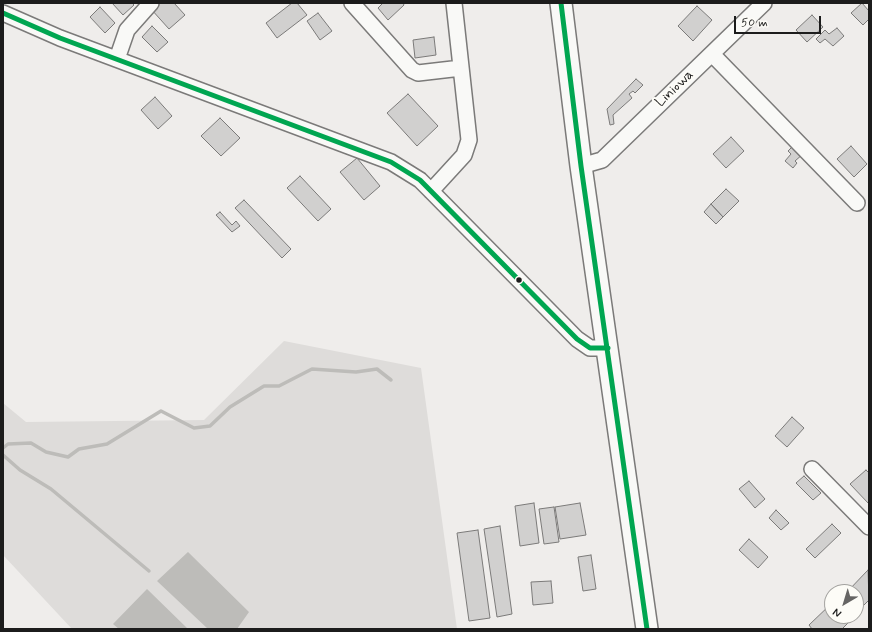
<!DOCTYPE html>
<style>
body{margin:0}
#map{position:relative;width:872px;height:632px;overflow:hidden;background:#efedeb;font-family:Mynerve,sans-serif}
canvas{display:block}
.frame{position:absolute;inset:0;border:4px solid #1c1c1c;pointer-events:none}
.north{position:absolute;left:824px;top:584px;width:40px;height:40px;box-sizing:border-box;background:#fdfcf7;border:1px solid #a3a29f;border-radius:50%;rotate:218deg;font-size:11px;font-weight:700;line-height:16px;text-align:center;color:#1c1c1c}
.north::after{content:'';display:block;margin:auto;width:14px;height:18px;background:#666564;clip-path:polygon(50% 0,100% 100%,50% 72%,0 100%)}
.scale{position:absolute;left:734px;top:16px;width:87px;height:18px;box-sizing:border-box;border:2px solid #1c1c1c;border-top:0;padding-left:5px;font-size:12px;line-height:14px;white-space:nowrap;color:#1c1c1c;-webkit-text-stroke:3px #fdfcf7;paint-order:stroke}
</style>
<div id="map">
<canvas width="872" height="632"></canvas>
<div class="frame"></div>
<div class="north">N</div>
<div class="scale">50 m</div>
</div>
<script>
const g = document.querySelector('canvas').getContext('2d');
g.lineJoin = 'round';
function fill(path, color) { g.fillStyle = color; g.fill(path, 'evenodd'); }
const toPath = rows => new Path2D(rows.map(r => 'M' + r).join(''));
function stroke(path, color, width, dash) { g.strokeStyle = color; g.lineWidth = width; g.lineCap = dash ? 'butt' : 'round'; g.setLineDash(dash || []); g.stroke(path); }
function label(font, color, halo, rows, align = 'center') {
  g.font = font + ' Mynerve,sans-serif'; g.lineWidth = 4; g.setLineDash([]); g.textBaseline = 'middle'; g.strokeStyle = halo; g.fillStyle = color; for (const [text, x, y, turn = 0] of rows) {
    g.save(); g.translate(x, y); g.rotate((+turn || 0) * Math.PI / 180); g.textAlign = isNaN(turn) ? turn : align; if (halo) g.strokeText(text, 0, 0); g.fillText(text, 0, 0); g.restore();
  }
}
const green = toPath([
 [284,341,421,368,457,629,72,629,3,555,3,403,26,422,204,420]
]);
const water = toPath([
 [188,552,249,612,237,629,208,629,157,581],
 [147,589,188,629,119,629,113,624]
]);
const stream = toPath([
 [3,448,8,444,31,443,46,452,68,457,79,449,107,444,161,411,194,428,210,426,230,407,264,386,279,386,312,369,356,372,377,369,391,380],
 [3,455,20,470,51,489,149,571]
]);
const building = toPath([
 [112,3,132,3,134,5,123,15,112,3],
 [158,3,174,3,185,15,169,29,151,9,158,3],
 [292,3,297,3,307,15,277,38,266,23,292,3],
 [383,3,403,3,404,5,388,20,378,8,383,3],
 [862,3,869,11,869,19,863,25,851,13,862,3],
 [697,6,712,20,693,41,678,26,697,6],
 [100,7,115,23,105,33,90,17,100,7],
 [318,13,332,31,320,40,307,21,318,13],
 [812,15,823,27,807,42,796,30,812,15],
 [152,26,168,42,157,52,142,37,152,26],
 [837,28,844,36,833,46,825,39,820,43,816,39,825,30,829,34,837,28],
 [434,37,436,55,415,58,413,40,434,37],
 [636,79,643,85,635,93,633,91,629,94,632,98,613,115,614,124,610,125,607,109,636,79],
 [408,94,438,126,417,146,387,113,408,94],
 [155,97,172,116,158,129,141,110,155,97],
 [220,118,240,138,221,156,201,136,220,118],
 [731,137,744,151,726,168,713,154,731,137],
 [794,145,803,154,795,161,797,163,793,168,785,161,791,154,788,151,794,145],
 [851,146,867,164,854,177,837,159,851,146],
 [357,158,380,186,364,200,340,172,357,158],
 [300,176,331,209,318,221,287,188,300,176],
 [726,189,739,201,723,217,711,204,726,189],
 [244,200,291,249,282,258,235,208,244,200],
 [711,204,723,217,716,224,704,212,711,204],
 [220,212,232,225,236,221,240,226,232,232,216,215,220,212],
 [792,417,804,428,787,447,775,436,792,417],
 [866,470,869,473,869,504,850,484,866,470],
 [804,476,821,493,813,500,796,483,804,476],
 [749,481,765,499,755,508,739,489,749,481],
 [534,503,539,543,520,546,515,506,534,503],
 [580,503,586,535,560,539,555,507,580,503],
 [554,507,559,542,544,544,539,509,554,507],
 [776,510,789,523,781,530,769,518,776,510],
 [832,524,841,533,815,558,806,549,832,524],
 [500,526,512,614,497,617,484,529,500,526],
 [478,530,490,618,469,621,457,533,478,530],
 [749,539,768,557,758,568,739,550,749,539],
 [591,555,596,589,583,591,578,557,591,555],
 [868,570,869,600,862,607,856,602,856,592,847,592,868,570],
 [551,581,553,603,533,605,531,582,551,581],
 [832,603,832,616,846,616,851,620,842,629,812,629,809,625,832,603]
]);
const minor = toPath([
 [352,3,412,70,418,73,461,68],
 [3,13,60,38,391,162,420,180,431,191,577,339,590,348,608,348],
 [712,54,857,203],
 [117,59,127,30,151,3],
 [581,166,602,160,764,3],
 [431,191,464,155,469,140,454,3],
 [812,469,869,527]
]);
const highway = toPath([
 [561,3,581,166,647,629]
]);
const bus1 = toPath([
 [561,3,581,166,647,629],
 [3,13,60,38,391,162,420,180,577,339,590,348,608,348]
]);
const markers = [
 [519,280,3.5,"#1c1c1c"]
];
const streetNames = [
 ["Liniowa",675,89,-44]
];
fill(green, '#dedcda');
fill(water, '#bdbcb9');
stroke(stream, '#bdbcb9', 3.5);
fill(building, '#d1d0cf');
stroke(building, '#7b7a79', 1);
stroke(minor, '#7b7a79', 18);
stroke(highway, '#7b7a79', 24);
stroke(minor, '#f9f9f7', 15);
stroke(highway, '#f9f9f7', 21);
stroke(bus1, '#00a651', 5);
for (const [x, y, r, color] of markers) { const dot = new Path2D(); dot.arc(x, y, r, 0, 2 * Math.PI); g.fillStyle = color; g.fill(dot); stroke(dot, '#fdfcf7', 1.5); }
label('14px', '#1c1c1c', '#fdfcf7', streetNames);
</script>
